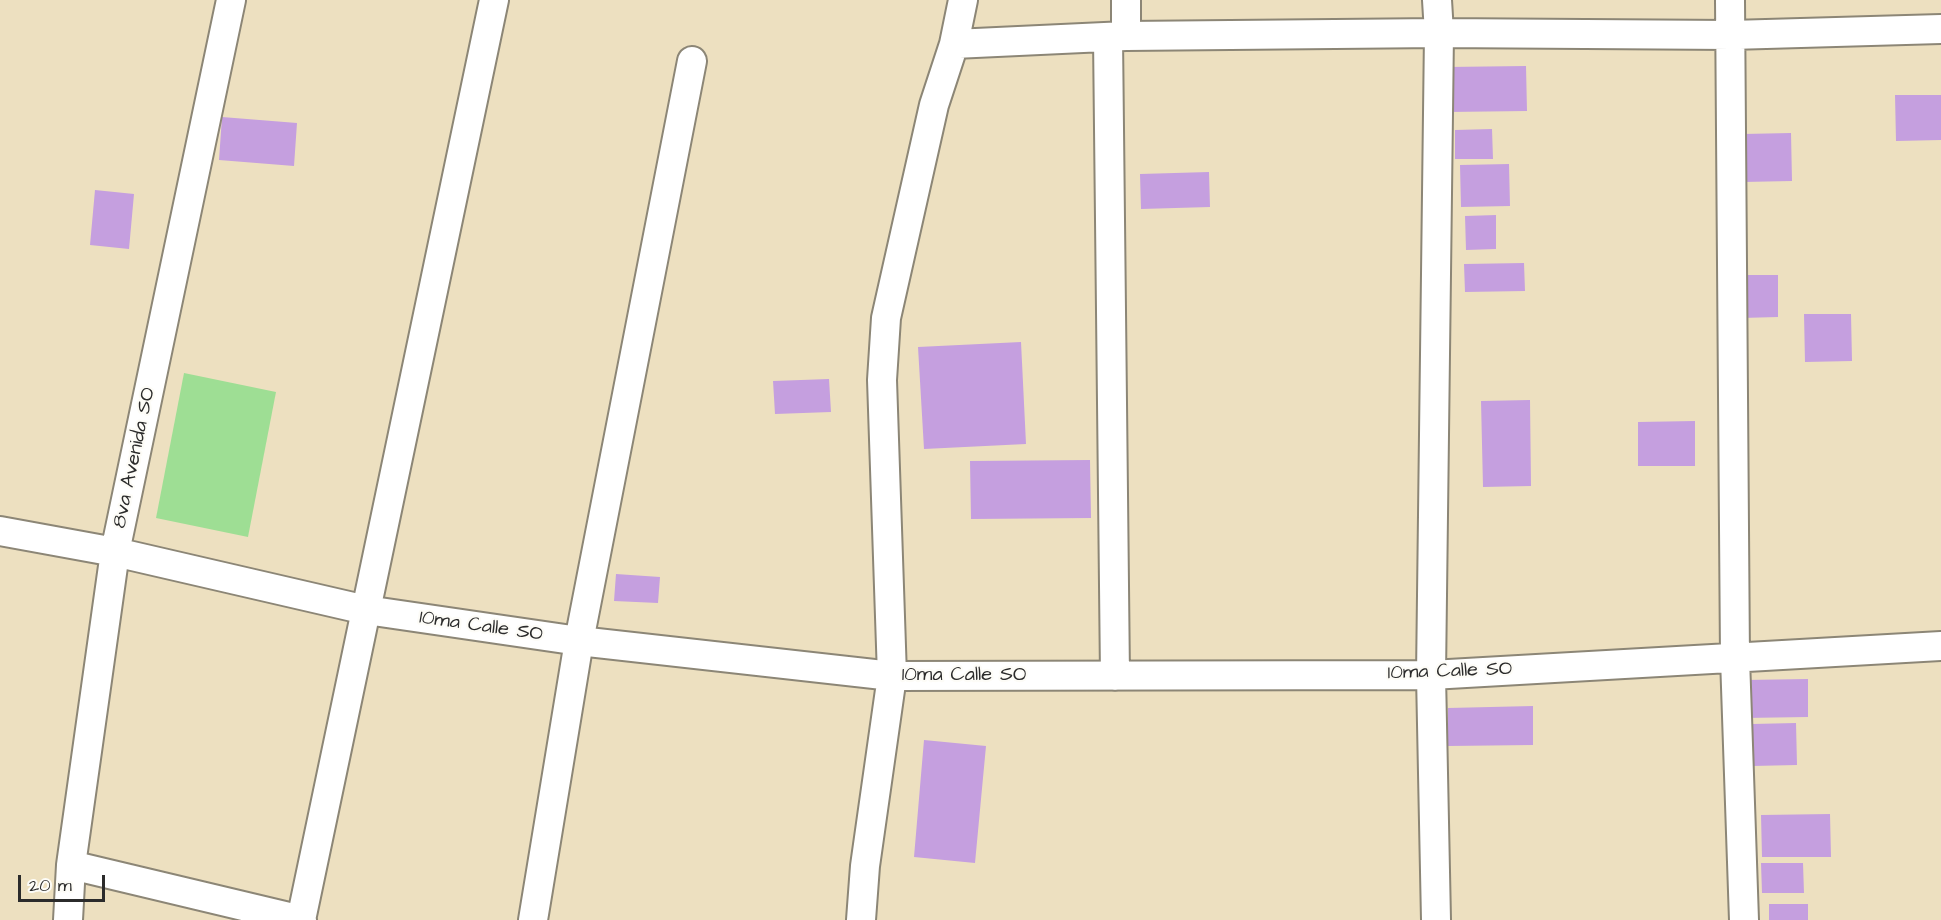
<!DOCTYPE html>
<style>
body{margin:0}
#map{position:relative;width:1941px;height:920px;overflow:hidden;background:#ede0c0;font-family:"Architects Daughter",sans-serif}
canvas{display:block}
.scale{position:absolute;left:18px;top:875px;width:87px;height:27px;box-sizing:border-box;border:3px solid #2b2b2b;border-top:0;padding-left:8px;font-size:18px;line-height:21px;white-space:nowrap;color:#2b2b2b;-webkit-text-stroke:4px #fdfcf7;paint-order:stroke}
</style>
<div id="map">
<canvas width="1941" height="920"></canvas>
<div class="scale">20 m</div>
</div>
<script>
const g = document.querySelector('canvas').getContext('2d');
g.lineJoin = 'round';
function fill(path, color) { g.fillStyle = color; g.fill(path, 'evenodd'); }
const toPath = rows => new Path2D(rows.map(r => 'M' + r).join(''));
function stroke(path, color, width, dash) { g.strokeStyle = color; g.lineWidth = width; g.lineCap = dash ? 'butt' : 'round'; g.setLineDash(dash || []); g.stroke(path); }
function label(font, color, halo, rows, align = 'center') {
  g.font = font + ' "Architects Daughter",sans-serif'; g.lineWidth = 4.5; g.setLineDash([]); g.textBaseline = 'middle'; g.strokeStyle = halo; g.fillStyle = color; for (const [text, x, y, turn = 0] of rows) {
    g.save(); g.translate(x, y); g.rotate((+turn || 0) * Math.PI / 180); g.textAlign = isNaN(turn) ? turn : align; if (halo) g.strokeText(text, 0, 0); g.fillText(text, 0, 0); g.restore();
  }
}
const green = toPath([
 [184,373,276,392,248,537,156,518]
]);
const building = toPath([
 [1526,66,1527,111,1448,112,1447,67],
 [1895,95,1941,95,1941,140,1896,141],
 [222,117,297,123,294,166,219,160],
 [1492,129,1493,159,1455,159,1455,130],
 [1791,133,1792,181,1743,182,1743,134],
 [1509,164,1510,206,1461,207,1460,165],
 [1209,172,1210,207,1141,209,1140,174],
 [95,190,134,194,129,249,90,245],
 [1496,215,1496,249,1466,250,1465,216],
 [1524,263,1525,291,1465,292,1464,264],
 [1741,275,1778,275,1778,317,1741,318],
 [1804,314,1851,314,1852,361,1805,362],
 [1021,342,1026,444,924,449,918,347],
 [829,379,831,412,775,414,773,381],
 [1530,400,1531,486,1483,487,1481,401],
 [1695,421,1695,466,1638,466,1638,422],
 [1090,460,1091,518,971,519,970,461],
 [616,574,660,577,658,603,614,601],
 [1808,679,1808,717,1744,718,1744,680],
 [1533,706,1533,745,1448,746,1448,708],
 [1796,723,1797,765,1752,766,1752,724],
 [924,740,986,746,975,863,914,857],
 [1830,814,1831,857,1762,857,1761,815],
 [1761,863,1803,863,1804,893,1762,893],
 [1769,904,1808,904,1808,920,1769,920]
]);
const minor = toPath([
 [1126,0,1126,36],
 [1730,0,1735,658,1744,920],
 [1108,37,1115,676],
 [954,44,1126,36,1439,33,1731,35,1941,29],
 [0,531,115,552,366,610,579,641,892,676,1431,675,1941,646],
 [71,865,302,920],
 [68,920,71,865,115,552,231,0],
 [301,920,494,0],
 [533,920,579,641,692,61],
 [861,920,865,866,892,676,882,380,886,318,934,105,954,44,963,0],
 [1436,920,1431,675,1439,33,1437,0]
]);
const streetNames = [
 ["8va Avenida SO",135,458,-78],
 ["10ma Calle SO",481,627,8],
 ["10ma Calle SO",1450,672,-2],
 ["10ma Calle SO",964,676]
];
fill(green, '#9ede94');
fill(building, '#c59fdf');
stroke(minor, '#8c8676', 32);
stroke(minor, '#fff', 28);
label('20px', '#2b2b2b', '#fdfcf7', streetNames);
</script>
